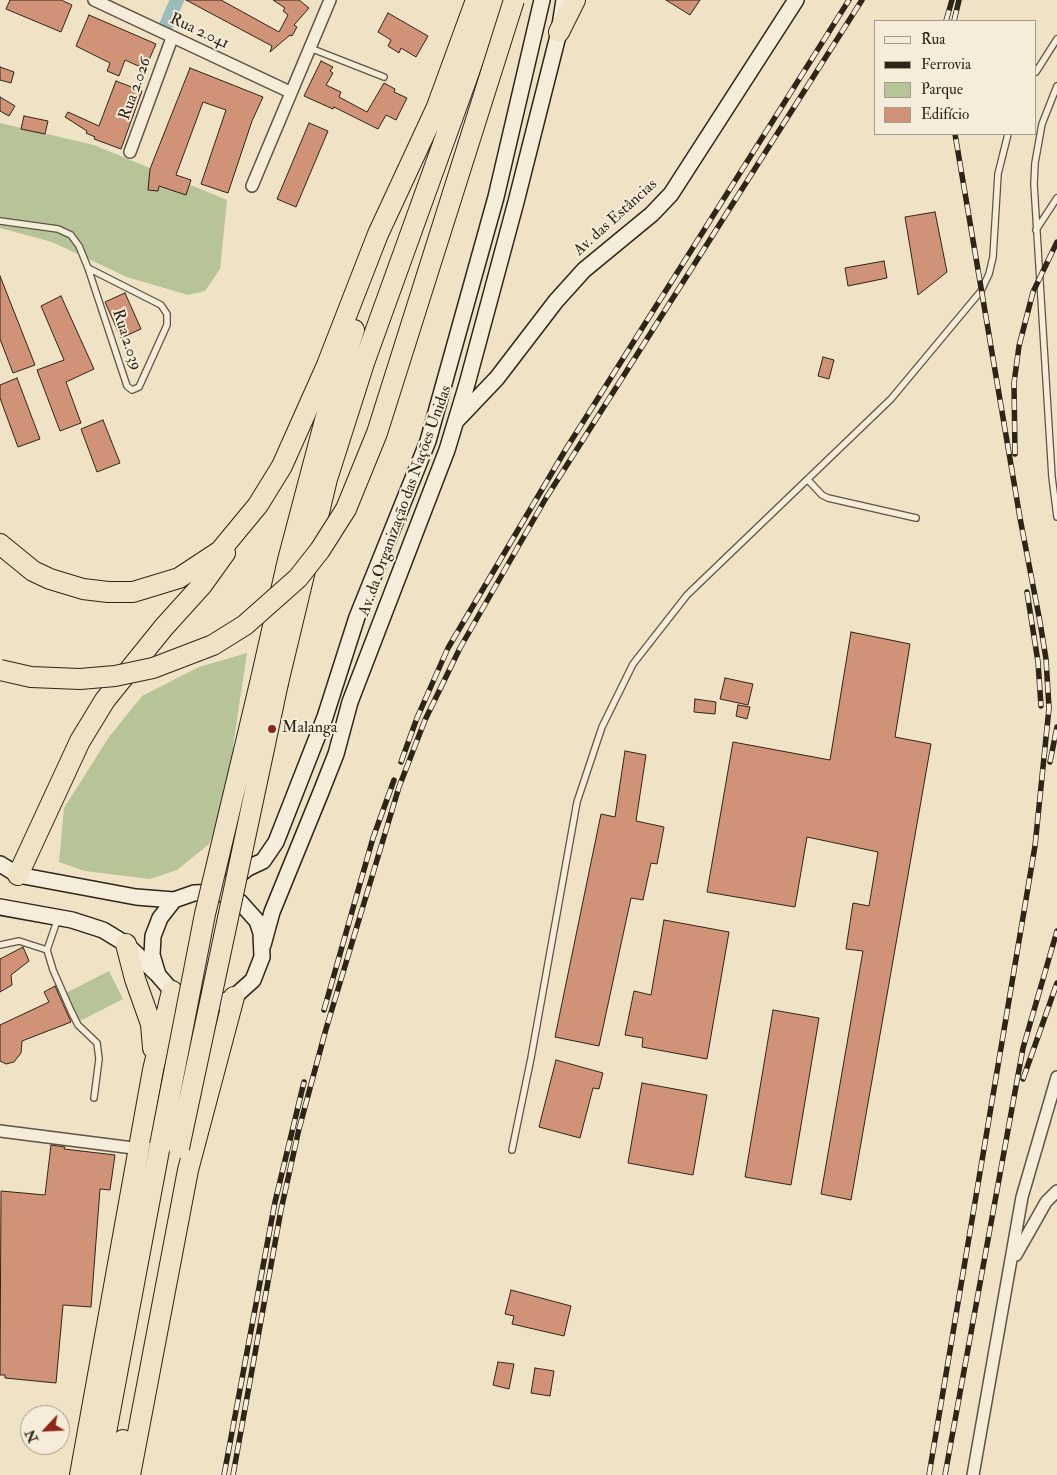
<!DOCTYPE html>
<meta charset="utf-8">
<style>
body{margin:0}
#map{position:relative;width:1057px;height:1475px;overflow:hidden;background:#f0e2c4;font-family:"IM FELL Double Pica",serif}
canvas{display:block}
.legend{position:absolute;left:874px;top:20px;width:162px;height:115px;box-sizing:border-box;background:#f5ecd9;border:1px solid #a59c8c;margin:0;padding:6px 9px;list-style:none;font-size:15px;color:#2e2519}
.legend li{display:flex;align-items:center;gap:10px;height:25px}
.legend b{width:25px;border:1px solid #a59c8c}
.north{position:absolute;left:20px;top:1405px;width:50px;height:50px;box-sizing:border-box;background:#f5ecd9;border:1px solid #a59c8c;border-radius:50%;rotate:245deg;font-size:14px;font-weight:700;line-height:20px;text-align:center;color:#2e2519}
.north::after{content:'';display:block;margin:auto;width:18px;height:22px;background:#8f2418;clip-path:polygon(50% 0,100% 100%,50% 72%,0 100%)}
</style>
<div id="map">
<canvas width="1057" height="1475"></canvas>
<ul class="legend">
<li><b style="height:6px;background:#f5ecd9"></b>Rua</li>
<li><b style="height:6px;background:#2e2519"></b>Ferrovia</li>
<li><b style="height:14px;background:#b6c497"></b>Parque</li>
<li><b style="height:14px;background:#d19378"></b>Edifício</li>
</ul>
<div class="north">N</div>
</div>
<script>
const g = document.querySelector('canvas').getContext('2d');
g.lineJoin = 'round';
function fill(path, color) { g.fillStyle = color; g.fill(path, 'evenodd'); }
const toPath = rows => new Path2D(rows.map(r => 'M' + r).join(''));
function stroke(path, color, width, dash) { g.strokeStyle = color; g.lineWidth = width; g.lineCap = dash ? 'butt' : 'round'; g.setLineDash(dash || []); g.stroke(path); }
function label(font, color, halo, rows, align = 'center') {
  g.font = font + ' "IM FELL Double Pica",serif'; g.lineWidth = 4; g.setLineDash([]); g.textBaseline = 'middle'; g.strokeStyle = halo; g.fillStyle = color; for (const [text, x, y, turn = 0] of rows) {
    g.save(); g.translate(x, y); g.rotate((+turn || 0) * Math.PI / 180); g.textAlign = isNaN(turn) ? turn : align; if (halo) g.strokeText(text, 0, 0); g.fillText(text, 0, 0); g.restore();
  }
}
const green = toPath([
 [0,123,94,145,227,200,220,269,205,291,188,295,127,277,52,242,0,228],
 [247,653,233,746,235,785,225,804,209,844,177,870,150,879,85,871,59,862,64,808,109,737,142,696,199,667],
 [109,971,123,999,78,1022,64,994]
]);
const canal = toPath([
 [164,30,177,0]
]);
const building = toPath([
 [10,0,61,0,72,5,61,32,6,9,10,0],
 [186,0,221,0,279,32,288,15,283,11,285,8,273,0,299,0,309,8,294,25,297,27,292,36,290,35,270,52,272,46,186,0],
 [666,0,700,0,690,15,666,0],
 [388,13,428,36,416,57,401,48,399,53,388,46,391,40,378,32,388,13],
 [89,15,156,44,145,69,125,60,119,76,107,71,110,63,76,46,89,15],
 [321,61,333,67,330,71,333,73,326,85,341,92,339,97,367,112,384,83,395,89,394,92,407,98,396,120,386,115,378,129,334,107,333,109,304,96,321,61],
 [0,67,14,72,11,83,0,80,0,67],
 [190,68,263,97,252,121,228,193,201,184,226,110,203,102,176,175,191,180,186,195,159,186,158,191,148,190,150,169,190,68],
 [116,81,142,91,121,149,94,139,95,137,86,133,87,131,65,117,68,112,99,126,116,81],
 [0,97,15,106,9,116,0,111,0,97],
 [24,116,48,121,45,134,21,129,24,116],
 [309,123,328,131,296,207,277,199,309,123],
 [935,212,947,272,918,295,905,217,935,212],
 [884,261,887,278,848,286,845,268,884,261],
 [0,276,35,365,13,373,0,339,0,276],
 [125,293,141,329,121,338,105,302,125,293],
 [61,296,94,369,66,382,81,423,60,431,37,370,64,360,41,306,61,296],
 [823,357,834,360,829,379,818,376,823,357],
 [17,378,40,439,18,447,0,398,0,385,17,378],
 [103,420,120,463,97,472,81,429,103,420],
 [851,632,910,644,895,737,931,744,851,1200,821,1194,863,951,846,949,853,903,869,906,878,852,807,837,795,907,707,892,733,742,830,760,851,632],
 [725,678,753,684,748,705,720,699,725,678],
 [695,699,716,702,715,714,694,712,695,699],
 [738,705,750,707,747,719,736,716,738,705],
 [625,751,646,755,636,821,664,827,657,864,651,863,643,900,631,898,599,1046,555,1037,601,814,615,817,625,751],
 [664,920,729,932,707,1059,642,1047,643,1038,625,1035,634,991,651,995,664,920],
 [23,947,29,961,11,975,12,985,0,992,0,959,23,947],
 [55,986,71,1022,22,1041,21,1053,14,1062,6,1064,0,1061,0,1025,49,1002,44,992,55,986],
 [773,1010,819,1018,791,1185,745,1177,773,1010],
 [556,1060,603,1073,599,1089,593,1088,580,1138,539,1127,556,1060],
 [642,1083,707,1095,693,1175,628,1163,642,1083],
 [51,1145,65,1147,64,1149,115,1155,110,1190,100,1189,91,1307,63,1305,56,1383,5,1378,5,1375,0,1375,1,1191,45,1195,51,1145],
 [511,1290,571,1306,564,1336,512,1324,514,1316,505,1314,511,1290],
 [498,1362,514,1364,509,1389,493,1385,498,1362],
 [535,1368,554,1371,550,1396,531,1393,535,1368]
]);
const lane = toPath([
 [310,48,384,77],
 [1036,72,1057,39],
 [1057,86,1042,124,1035,163,1034,184,1052,477,1057,517],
 [0,221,58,229,71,235,79,246,88,268,127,386,132,390,139,387,167,325,167,314,161,305,88,268],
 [1036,230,1057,198],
 [808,480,822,495,828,498,916,518],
 [0,945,19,941,47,950,58,918],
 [47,950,53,970,71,1011,78,1025,97,1043,99,1059,94,1098],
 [512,1150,531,1058,577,802,602,727,633,664,687,595,891,399,981,291,989,274,993,257,998,174,1008,134]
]);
const street = toPath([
 [94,0,290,92],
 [130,152,172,38],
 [252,186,330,0],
 [0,1131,141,1149],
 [1016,1255,1046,1202,1057,1191],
 [973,1475,1022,1197,1057,1077]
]);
const secondary = toPath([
 [458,419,497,378,556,301,584,270,652,214,671,194,796,0],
 [0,864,18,875,136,897,174,900],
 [218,892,248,868,263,861,276,842,325,717,357,617,428,441,496,197,542,0],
 [218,892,240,902,257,921,261,933,262,957,253,980,234,997,222,1002,196,1002,172,991,158,975,152,955,153,936,160,918,174,900,194,893,218,892],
 [0,907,72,920,103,930,126,944,157,974],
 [263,945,272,912,321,792,336,754,350,702,447,450,467,384,516,202,559,32,564,0]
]);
const highway = toPath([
 [559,32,575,0],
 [431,123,476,0],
 [0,544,33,571,50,579,83,589,108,592,133,592,179,578,220,551,258,505,282,466,327,365,378,234,436,109],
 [261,679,288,560,325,420,354,330],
 [278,683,327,479,365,360,495,0],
 [18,875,80,741,105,700,164,627,202,585,225,553],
 [126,944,135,979,151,1024,153,1048],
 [80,1475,153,1070,172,991],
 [98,1475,160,1145],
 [116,1475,123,1440],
 [130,1475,188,1170,234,997]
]);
const rail = toPath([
 [946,21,952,0],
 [954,21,959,0],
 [1015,454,1014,383,1019,346,1033,292,1057,242],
 [1027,592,1038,662,1041,706],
 [401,762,417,718,448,648,566,449,849,0],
 [1050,762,1057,727],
 [324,1010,373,838,394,780],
 [1023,1079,1057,983],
 [224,1475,275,1202,304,1082],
 [233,1475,281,1210,299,1129,326,1029,399,787,425,720,460,648,546,498,862,0],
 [929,1475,1035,846,1049,708,1046,659,1040,622,1020,518,955,134],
 [945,1475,1023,1048,1057,931]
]);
const highwayBridge = toPath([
 [0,670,31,677,80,679,115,676,153,668,213,645,245,625,298,578,320,550,346,509,377,433,514,0],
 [160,1145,205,914,261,679],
 [179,1148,278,683]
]);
const markers = [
 [272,729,5,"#8f2418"]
];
const streetNames = [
 ["Rua 2.041",199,32,25],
 ["Rua 2.026",136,89,-70],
 ["Av. das Estâncias",616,218,-42],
 ["Rua 2.039",126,340,72],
 ["Av. da Organização das Nações Unidas",406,501,-70]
];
const poiNames = [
 ["Malanga",282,729]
];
fill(green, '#b6c497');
stroke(canal, '#9cbcbc', 14);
fill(building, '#d19378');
stroke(building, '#2e2519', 1);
stroke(lane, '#5e5444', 8);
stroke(street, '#5e5444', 14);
stroke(secondary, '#2e2519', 18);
stroke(highway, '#2e2519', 22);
stroke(lane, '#f5ecd9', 5.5);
stroke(street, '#f5ecd9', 11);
stroke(secondary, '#f5ecd9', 15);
stroke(highway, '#f0e2c4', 20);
stroke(rail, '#2e2519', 5.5);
stroke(rail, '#f5ecd9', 4, [11]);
stroke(highwayBridge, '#2e2519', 22, []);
stroke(highwayBridge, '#f0e2c4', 20);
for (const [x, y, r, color] of markers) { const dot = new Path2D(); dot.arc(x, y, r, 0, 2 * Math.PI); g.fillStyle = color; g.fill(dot); stroke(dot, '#f5ecd9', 2); }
label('16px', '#2e2519', '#f5ecd9', streetNames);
label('16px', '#2e2519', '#f5ecd9', poiNames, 'left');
</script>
